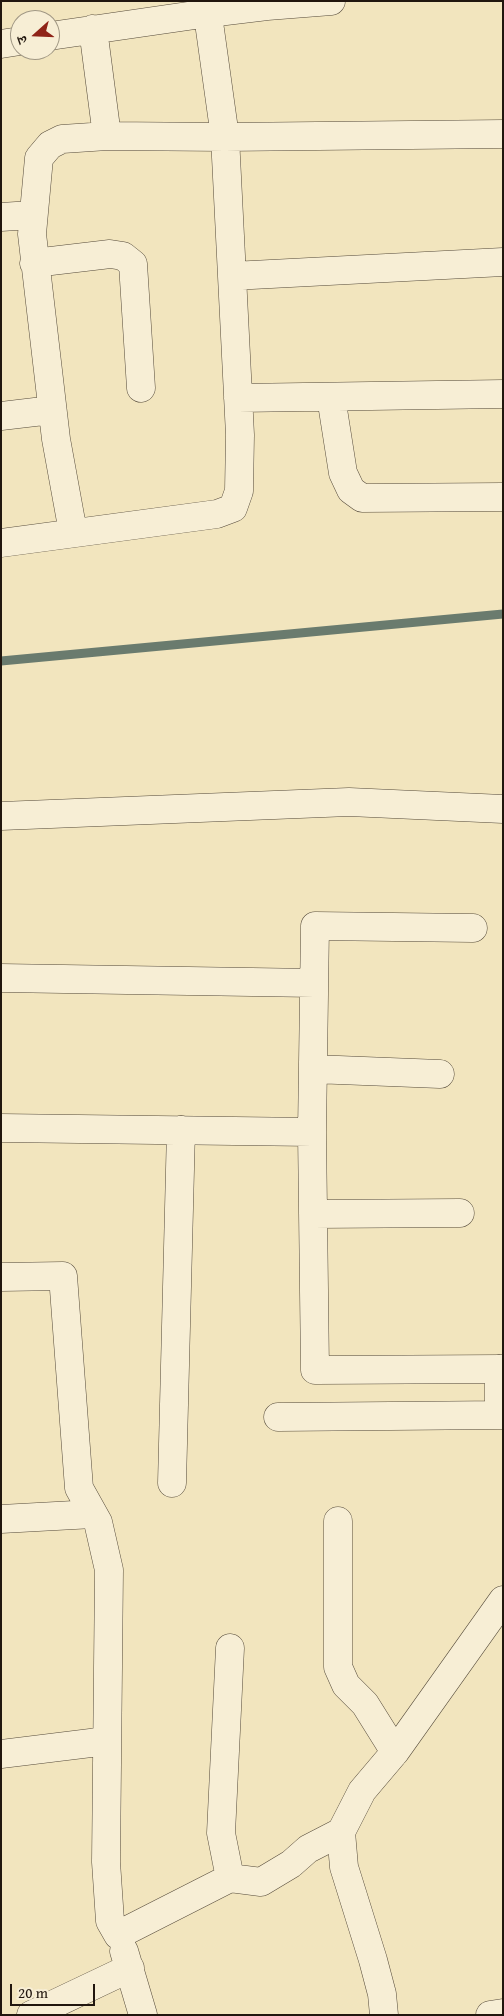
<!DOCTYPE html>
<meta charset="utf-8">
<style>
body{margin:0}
#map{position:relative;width:504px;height:2016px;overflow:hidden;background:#f2e5be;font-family:"Gentium Book Plus","Noto Serif Devanagari",serif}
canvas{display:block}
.frame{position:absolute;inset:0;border:2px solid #21160e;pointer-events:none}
.north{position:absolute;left:10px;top:10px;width:50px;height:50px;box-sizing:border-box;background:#f7eed5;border:1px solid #a19885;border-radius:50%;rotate:250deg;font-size:14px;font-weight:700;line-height:20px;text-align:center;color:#21160e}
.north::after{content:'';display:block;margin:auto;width:18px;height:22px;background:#8f2418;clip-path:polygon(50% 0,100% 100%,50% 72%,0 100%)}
.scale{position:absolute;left:10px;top:1984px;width:85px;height:22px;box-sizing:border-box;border:2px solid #21160e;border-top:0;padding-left:6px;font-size:15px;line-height:18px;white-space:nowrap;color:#21160e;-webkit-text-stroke:4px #f7eed5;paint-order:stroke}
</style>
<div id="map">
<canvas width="504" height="2016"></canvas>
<div class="frame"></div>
<div class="north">उ</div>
<div class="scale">20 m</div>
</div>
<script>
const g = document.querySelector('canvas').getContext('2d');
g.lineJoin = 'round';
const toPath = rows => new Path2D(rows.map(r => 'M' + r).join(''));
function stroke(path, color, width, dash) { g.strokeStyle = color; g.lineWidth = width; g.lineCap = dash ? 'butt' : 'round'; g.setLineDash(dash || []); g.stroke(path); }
const stream = toPath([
 [1,661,503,614]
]);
const minor = toPath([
 [93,29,107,136],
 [50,36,209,13,267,6,331,1],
 [1,44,20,41],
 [1,217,32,215],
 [34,263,110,254,123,256,133,264,141,388],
 [232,276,503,262],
 [331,397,343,473,351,490,362,498,503,497],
 [238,398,503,394],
 [1,416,52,410],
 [73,532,56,439,32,234,39,158,50,145,62,139,107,136,225,137,503,134],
 [1,543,217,514,233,508,239,491,240,435,225,137,206,1],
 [1,816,349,802,503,809],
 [1,978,314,983],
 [313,1069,440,1074],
 [1,1128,312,1132,315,926,473,928],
 [312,1132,315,1370,503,1369],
 [313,1214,460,1213],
 [1,1277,63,1276,79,1488,98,1522,109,1570,106,1862,110,1921,118,1935,230,1878,261,1882,291,1864,308,1849,341,1832],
 [499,1415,499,1369],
 [278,1417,503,1415],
 [172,1483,181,1130],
 [1,1519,93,1514],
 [338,1521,338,1667,346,1685,365,1704,395,1752],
 [1,1754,107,1741],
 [230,1878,221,1833,230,1648],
 [124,1951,143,2015],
 [31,2015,130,1968],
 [384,2015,382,1994,373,1960,344,1867,341,1832,362,1791,395,1752,503,1600],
 [490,2015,503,2013]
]);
stroke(stream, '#6a7b6e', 9);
stroke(minor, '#554a3a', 29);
stroke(minor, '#f7eed5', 28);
</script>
